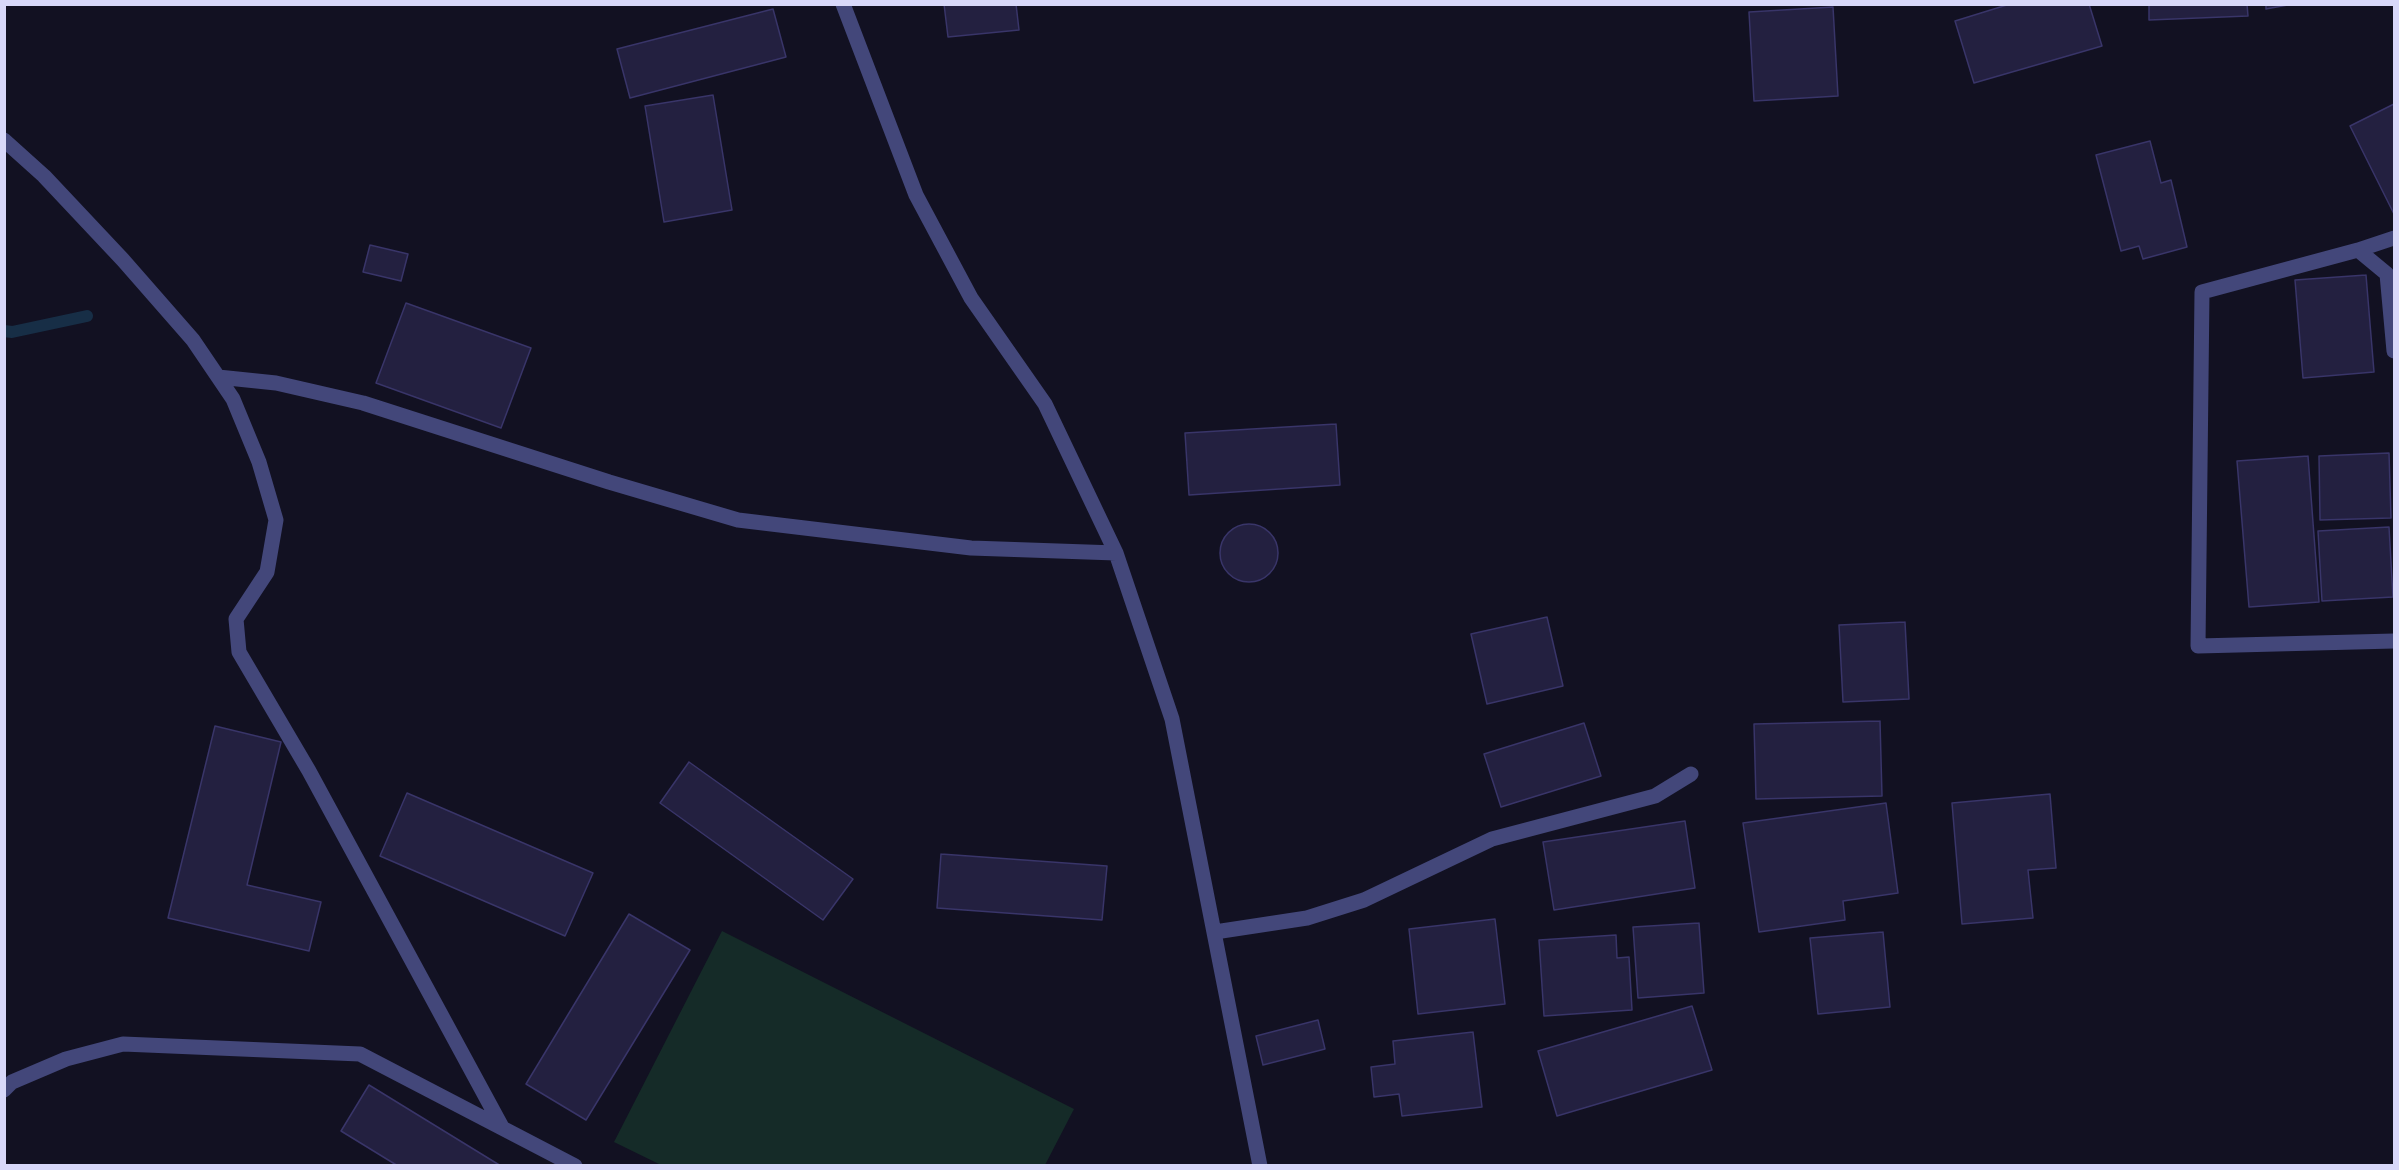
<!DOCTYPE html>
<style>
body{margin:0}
#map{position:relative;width:2399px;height:1170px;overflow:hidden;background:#121122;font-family:Ubuntu,sans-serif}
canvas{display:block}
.frame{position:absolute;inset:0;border:6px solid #d8d8f9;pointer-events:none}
</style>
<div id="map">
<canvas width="2399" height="1170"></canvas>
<div class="frame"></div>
</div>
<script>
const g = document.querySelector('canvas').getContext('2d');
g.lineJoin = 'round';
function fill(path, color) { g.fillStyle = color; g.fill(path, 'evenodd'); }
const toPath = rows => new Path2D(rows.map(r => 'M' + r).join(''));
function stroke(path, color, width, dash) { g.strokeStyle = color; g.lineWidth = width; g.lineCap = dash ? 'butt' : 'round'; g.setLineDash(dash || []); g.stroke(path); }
const green = toPath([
 [722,931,1074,1109,1045,1165,661,1165,614,1142]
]);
const stream = toPath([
 [4,331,12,332,87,316]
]);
const building = toPath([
 [944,4,1016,4,1019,30,948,37,944,4],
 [2010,4,2089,4,2102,46,1974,83,1955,21,2010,4],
 [2149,4,2247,4,2248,16,2149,20,2149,4],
 [2266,4,2293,4,2266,9,2266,4],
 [1833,7,1838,96,1754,101,1749,12,1833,7],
 [773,9,786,57,630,98,617,49,773,9],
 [713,95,732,210,664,222,645,106,713,95],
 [2394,104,2394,214,2350,126,2394,104],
 [2150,141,2161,183,2171,180,2187,247,2143,259,2139,246,2121,251,2096,155,2150,141],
 [370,245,408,254,401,281,363,272,370,245],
 [2366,275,2374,372,2303,378,2295,280,2366,275],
 [406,303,531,348,501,428,376,383,406,303],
 [1336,424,1340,485,1189,495,1185,433,1336,424],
 [2389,453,2391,518,2320,520,2319,456,2389,453],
 [2308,456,2319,602,2249,607,2237,461,2308,456],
 '1220 553a29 29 0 1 1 58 0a29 29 0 1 1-58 0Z',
 [2389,527,2393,597,2322,601,2318,531,2389,527],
 [1547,617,1563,686,1487,704,1471,634,1547,617],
 [1905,622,1909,699,1843,702,1839,625,1905,622],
 [1880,721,1882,796,1756,799,1754,724,1880,721],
 [1584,723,1601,776,1501,807,1484,754,1584,723],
 [215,726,281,742,247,885,321,902,309,951,168,918,215,726],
 [689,762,853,879,823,920,660,803,689,762],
 [407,793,593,873,565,936,380,856,407,793],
 [2050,794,2056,868,2028,870,2033,918,1962,924,1952,803,2050,794],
 [1886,803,1898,893,1843,901,1845,920,1759,932,1743,823,1886,803],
 [1685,821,1695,888,1554,910,1543,842,1685,821],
 [941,854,1107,866,1102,920,937,908,941,854],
 [629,914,690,950,586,1120,526,1084,629,914],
 [1495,919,1505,1004,1418,1014,1409,929,1495,919],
 [1699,923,1704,993,1638,998,1633,927,1699,923],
 [1883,932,1890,1007,1818,1014,1810,938,1883,932],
 [1616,935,1617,958,1629,957,1632,1010,1544,1016,1539,940,1616,935],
 [1692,1006,1712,1070,1557,1116,1538,1051,1692,1006],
 [1318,1020,1325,1049,1263,1065,1256,1036,1318,1020],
 [1473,1032,1482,1107,1402,1116,1399,1094,1374,1097,1371,1067,1395,1064,1393,1041,1473,1032],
 [369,1085,501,1166,398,1166,341,1131,369,1085]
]);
const minor = toPath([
 [843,4,916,195,971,298,1045,404,1116,553,1172,719,1260,1166],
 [4,140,44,176,123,260,193,340,233,399,259,462,276,520,267,572,236,619,239,652,309,771,502,1127],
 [2358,250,2394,238],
 [2394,351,2387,274,2358,250,2202,292,2198,646,2394,641],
 [218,377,276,383,363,403,609,482,738,520,971,548,1116,553],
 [1215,932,1307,918,1364,900,1492,839,1655,796,1691,774],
 [4,1090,12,1082,66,1059,123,1044,360,1054,575,1166]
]);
fill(green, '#152b28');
stroke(stream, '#172e46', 12);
fill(building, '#232040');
stroke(building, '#393569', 1.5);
stroke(minor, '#43477a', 15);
</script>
